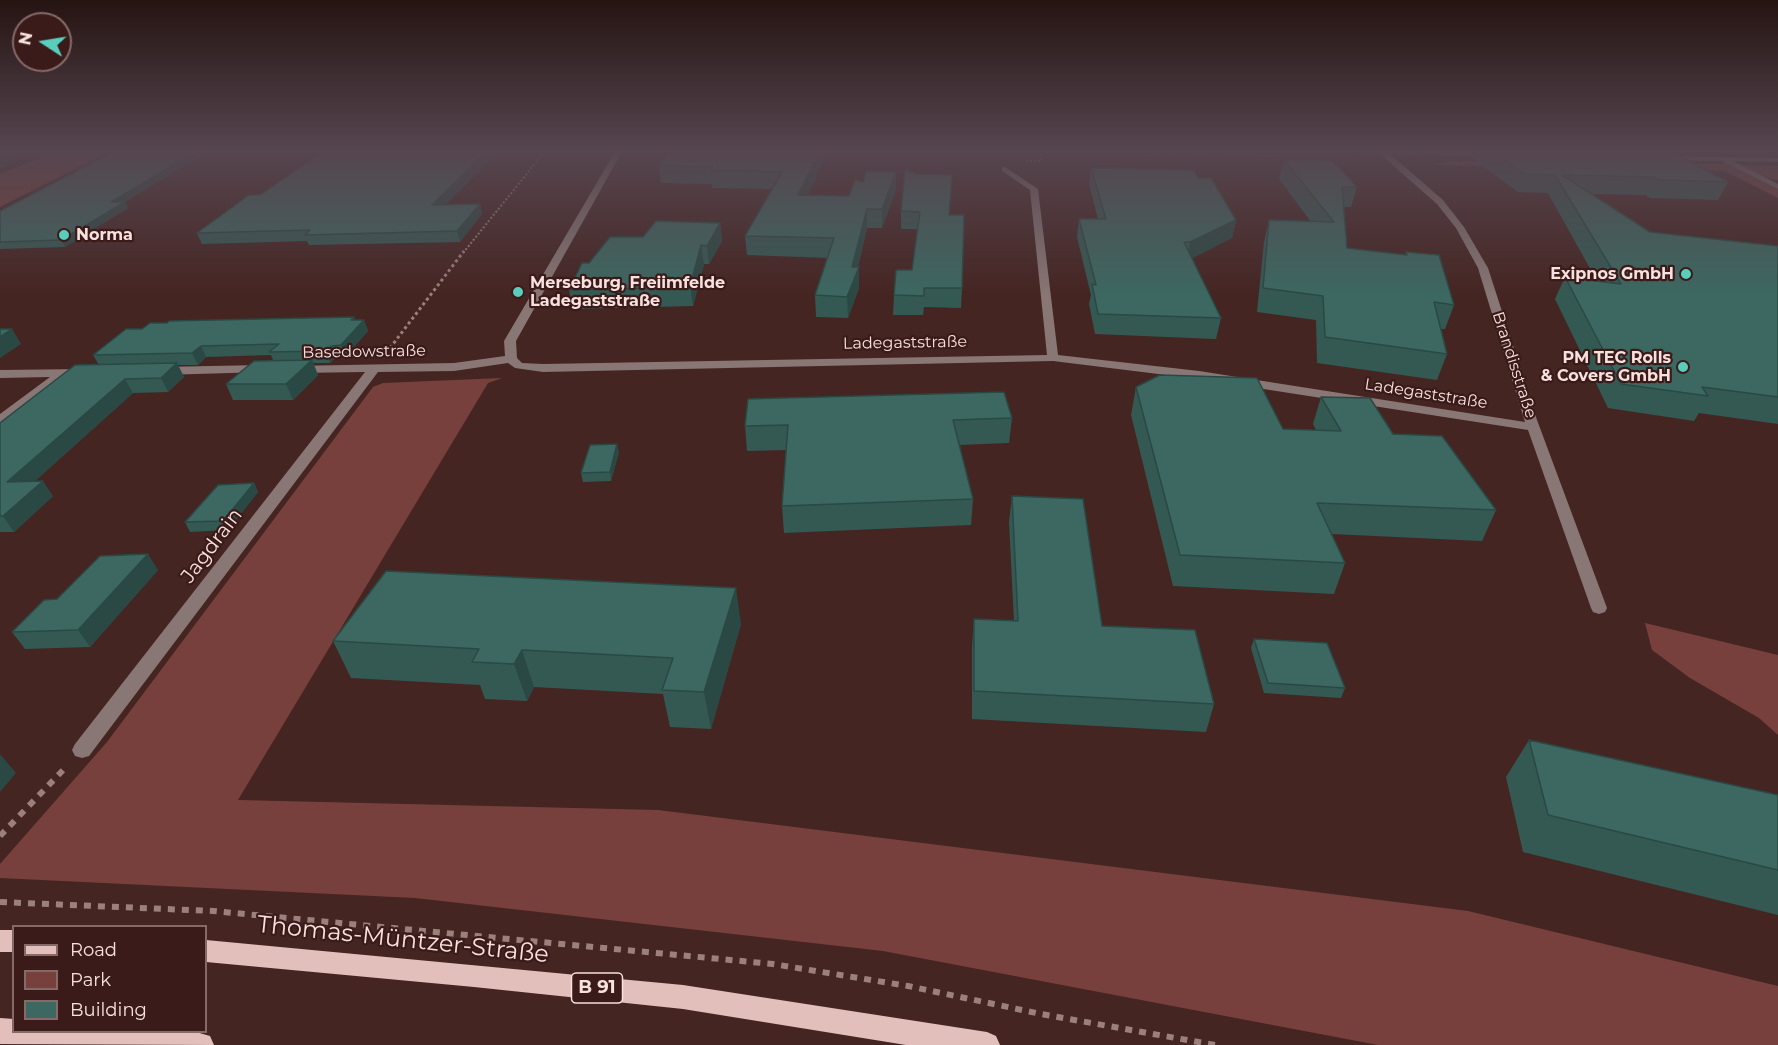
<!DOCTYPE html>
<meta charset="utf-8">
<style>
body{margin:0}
#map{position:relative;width:1778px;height:1045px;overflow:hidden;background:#452522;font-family:Montserrat,sans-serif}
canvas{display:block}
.legend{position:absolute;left:12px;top:925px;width:195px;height:108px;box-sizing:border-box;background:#3a1b19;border:2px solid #866a68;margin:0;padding:8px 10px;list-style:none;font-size:18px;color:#f7e1de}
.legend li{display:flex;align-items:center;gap:12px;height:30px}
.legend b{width:30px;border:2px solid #866a68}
.north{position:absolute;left:12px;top:12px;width:60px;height:60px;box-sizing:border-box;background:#3a1b19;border:2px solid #866a68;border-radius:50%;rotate:282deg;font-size:16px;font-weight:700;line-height:24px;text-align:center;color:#f7e1de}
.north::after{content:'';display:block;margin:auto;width:21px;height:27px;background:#5acebd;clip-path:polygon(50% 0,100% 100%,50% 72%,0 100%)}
</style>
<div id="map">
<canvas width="1778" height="1045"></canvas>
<ul class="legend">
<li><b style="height:8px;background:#e3bfbb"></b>Road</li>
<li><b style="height:16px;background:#78403c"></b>Park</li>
<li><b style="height:16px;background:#3c6861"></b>Building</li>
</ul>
<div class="north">N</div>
</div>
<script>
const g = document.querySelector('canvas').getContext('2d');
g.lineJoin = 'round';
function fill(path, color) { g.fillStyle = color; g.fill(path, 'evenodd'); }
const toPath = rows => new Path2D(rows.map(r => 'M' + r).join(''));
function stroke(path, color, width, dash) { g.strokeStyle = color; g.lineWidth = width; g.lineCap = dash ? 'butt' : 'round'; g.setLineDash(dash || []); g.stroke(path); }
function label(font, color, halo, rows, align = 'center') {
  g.font = font + ' Montserrat,sans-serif'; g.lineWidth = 4.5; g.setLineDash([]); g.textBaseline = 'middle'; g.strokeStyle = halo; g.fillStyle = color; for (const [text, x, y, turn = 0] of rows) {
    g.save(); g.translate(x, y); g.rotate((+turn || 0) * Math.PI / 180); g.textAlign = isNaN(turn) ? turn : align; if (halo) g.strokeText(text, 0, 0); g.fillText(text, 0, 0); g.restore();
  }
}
const green = toPath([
 [62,150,113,150,0,207,0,174],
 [1448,161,1727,164,1778,189,1778,198,1725,171,1434,165],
 [1736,165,1778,166,1778,180,1761,177],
 [502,378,488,383,238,800,658,810,1468,911,1778,986,1778,1045,1378,1045,883,951,415,898,0,878,0,864,107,742,373,387,383,383],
 [1645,623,1778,655,1778,735,1759,718,1690,678,1652,650]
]);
const pathFar2 = toPath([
 [1051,150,1276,156],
 [1026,161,1041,161,1041,150],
 [463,253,546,150]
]);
const pathFar1 = toPath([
 [390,348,464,251]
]);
const path = toPath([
 [0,836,66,767],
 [0,902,213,911,773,964,908,986,1041,1014,1215,1045]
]);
const minor = toPath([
 [616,150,623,150,516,341,517,358,522,363,543,364,1047,355,1030,190,1002,171,1002,167,1005,167,1038,189,1058,355,1199,371,1525,422,1478,268,1456,228,1437,204,1380,154,1288,150,1496,152,1493,156,1390,154,1443,200,1464,227,1488,268,1537,420,1607,608,1605,612,1599,614,1593,612,1591,608,1528,430,1199,379,1053,361,543,372,515,368,508,363,454,371,378,372,89,756,82,758,75,756,72,750,75,744,365,372,295,373,291,372,291,366,454,363,505,356,504,341,616,150],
 [1664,156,1778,158,1778,162,1733,161,1778,184,1778,189,1721,161,1661,160,1664,156],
 [262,365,266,366,266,372,160,375,154,371,160,367,262,365],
 [85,369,91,373,89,376,66,377,0,424,0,414,50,377,0,378,0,370,85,369]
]);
const major = toPath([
 [0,930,14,930,14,952,0,952,0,930],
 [206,940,683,985,987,1032,996,1036,1000,1045,906,1045,683,1009,474,987,206,962,206,940],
 [0,1018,14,1019,14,1032,196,1032,210,1036,214,1045,0,1044,0,1018]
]);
const wall = toPath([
 [500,150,445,205,480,204,482,214,460,242,309,245,307,241,202,244,197,233,260,195],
 [1474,150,1669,150,1728,182,1718,200,1650,198,1645,195,1591,194,1650,232,1778,246,1778,424,1699,413,1694,421,1608,408,1555,299,1565,277,1597,281,1548,193,1518,192,1472,158],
 [1284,160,1357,187,1351,207,1343,207,1347,248,1405,255,1406,252,1454,305,1445,329,1441,329,1447,354,1437,380,1317,363,1316,320,1257,312,1264,242,1269,220,1311,222,1279,179],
 [823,162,808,195,849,196,896,190,882,228,867,228,858,267,859,267,859,288,848,318,816,317,815,295,828,258,747,255,745,236,772,189,712,188,712,184,661,183,659,165],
 [1091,168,1198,178,1236,220,1232,238,1192,258,1221,318,1216,339,1095,334,1089,304,1091,295,1077,237,1079,219,1098,219,1089,184],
 [951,191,949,215,962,288,961,308,924,307,923,315,893,315,894,295,912,270,918,229,901,229,901,211],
 [125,202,128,208,65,247,0,249,0,211],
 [720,223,722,241,709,264,704,264,693,306,573,309,569,290,589,263,643,237],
 [354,317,355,320,364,320,368,331,345,357,336,357,330,363,313,363,318,375,293,400,233,400,226,384,273,360,271,355,206,357,198,365,178,365,184,377,168,392,133,393,35,481,53,496,14,532,0,532,0,423,99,365,93,355,142,329],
 [1136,387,1283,429,1316,430,1313,424,1321,397,1393,434,1496,510,1482,541,1332,534,1345,563,1334,594,1173,586,1131,415],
 [1012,418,1009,443,959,445,973,499,971,525,784,533,782,506,786,450,747,451,745,426],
 [619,452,611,481,583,482,581,473],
 [254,483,258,492,228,530,190,532,185,522],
 [1012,496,1102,626,1214,704,1206,732,972,719,972,647,974,619,1014,621,1009,522],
 [158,570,90,647,25,649,12,632,57,599],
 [741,624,711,729,670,727,663,694,534,687,527,701,485,699,480,685,351,678,333,641],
 [1254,639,1345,688,1341,698,1264,693,1251,648],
 [1529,740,1778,795,1778,915,1523,852,1506,777]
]);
const shadedWall = toPath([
 [9,150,23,150,15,153,16,161,0,168,0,154],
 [199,150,211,150,125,202,128,208,65,247,61,240,111,202],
 [488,150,500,150,435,215,432,205],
 [820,150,823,150,823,162,800,213,798,195],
 [896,172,896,190,882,228,882,209],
 [480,204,482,214,460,242,457,231],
 [867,209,867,228,856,274,859,267,859,288,848,318,847,297,852,267],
 [1236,220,1232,238,1187,261,1190,242],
 [720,223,722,241,709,264,707,246],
 [701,245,704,264,693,306,690,287],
 [354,317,358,327,364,320,368,331,345,357,341,345,351,320],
 [12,329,21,344,0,358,0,337],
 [201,346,206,357,198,365,192,353],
 [331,346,336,357,330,363,326,351],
 [312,360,318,375,293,400,286,384],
 [177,363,184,377,168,392,161,378],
 [125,379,133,393,17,497,7,482],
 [617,444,619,452,611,481,610,472],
 [43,481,53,496,14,532,3,516],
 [254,483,258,492,228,530,223,521],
 [148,554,158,570,90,647,78,630],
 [736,588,741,624,711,729,704,692],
 [522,650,534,687,527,701,514,664],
 [0,754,16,773,0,792]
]);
const building = toPath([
 [0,150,9,150,0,154,0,150],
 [117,150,199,150,111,202,125,202,61,240,0,242,0,211,117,150],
 [326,150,488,150,432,205,480,204,457,231,305,235,310,230,197,233,249,195,260,195,326,150],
 [672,150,820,150,798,195,849,196,855,180,863,182,866,171,896,172,882,209,867,209,852,267,859,267,847,297,815,295,834,238,745,236,782,172,710,170,713,167,659,165,672,150],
 [1491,150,1669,150,1728,182,1659,180,1654,177,1562,175,1650,232,1778,246,1778,397,1702,387,1708,396,1621,384,1565,277,1621,284,1555,175,1525,174,1491,150],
 [1284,160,1333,161,1357,187,1342,187,1347,248,1407,255,1406,252,1439,255,1454,305,1434,302,1447,354,1325,337,1323,296,1263,288,1269,220,1334,222,1284,160],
 [1091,168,1194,170,1198,178,1211,178,1236,220,1190,242,1184,242,1221,318,1098,314,1092,284,1096,285,1079,219,1106,219,1091,168],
 [905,170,918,174,952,175,949,215,964,215,962,288,924,288,924,296,894,295,896,270,912,270,920,212,901,211,905,170],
 [656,221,720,223,707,246,701,245,690,287,569,290,582,263,589,263,610,237,643,237,656,221],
 [354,317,351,320,364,320,341,345,331,346,326,351,269,352,279,344,201,346,192,353,93,355,126,329,142,329,150,323,167,323,169,321,354,317],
 [0,329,12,329,0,337,0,329],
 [312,360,286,384,226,384,254,361,312,360],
 [177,363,161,378,125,379,7,482,43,481,3,516,0,516,0,423,75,365,177,363],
 [1160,375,1257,378,1283,429,1341,431,1321,397,1370,398,1393,434,1442,436,1496,510,1317,503,1345,563,1180,555,1136,387,1160,375],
 [1004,392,1012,418,953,420,973,499,782,506,788,425,745,426,748,399,1004,392],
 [617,444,610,472,581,473,590,445,617,444],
 [254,483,223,521,185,522,218,485,254,483],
 [1012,496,1083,499,1102,626,1195,630,1214,704,974,691,974,619,1018,621,1012,496],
 [148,554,78,630,12,632,44,600,57,599,100,556,148,554],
 [386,571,736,588,704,692,662,690,673,658,522,650,514,664,472,662,479,649,333,641,386,571],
 [1254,639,1327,643,1345,688,1268,683,1254,639],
 [1529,740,1778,795,1778,870,1548,815,1529,740]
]);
const markers = [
 [64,235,6,"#5acebd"],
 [1686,274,6,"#5acebd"],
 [518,292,6,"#5acebd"],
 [1683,367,6,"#5acebd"]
];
const farPoinames = [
 ["Norma",76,235],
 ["Exipnos GmbH",1674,274,"right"],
 ["Merseburg, Freiimfelde",530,283],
 ["Ladegaststraße",530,301],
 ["PM TEC Rolls",1671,358,"right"],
 ["& Covers GmbH",1671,376,"right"]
];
const farStreetnames = [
 ["Ladegaststraße",905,343,-1],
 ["Basedowstraße",364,352,-1],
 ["Brandisstraße",1514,365,72],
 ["Ladegaststraße",1426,394,9]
];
const shields = [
 [597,988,51]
];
const shieldNames = [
 ["B 91",597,988]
];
const streetNames = [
 ["Jagdrain",212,546,-53]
];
const nearStreetnames = [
 ["Thomas-Müntzer-Straße",403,940,6]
];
fill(green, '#78403c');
stroke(pathFar2, '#9b807d', 2, [2, 2]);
stroke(pathFar1, '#9b807d', 3, [3, 3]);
stroke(path, '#9b807d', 6, [7, 7]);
fill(minor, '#897775');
fill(major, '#e3bfbb');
fill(wall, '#345953');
fill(shadedWall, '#2a4944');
fill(building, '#3c6861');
stroke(building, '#2a4944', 1.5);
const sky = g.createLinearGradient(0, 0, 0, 297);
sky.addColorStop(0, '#261413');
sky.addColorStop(0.51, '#56464f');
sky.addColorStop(1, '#56464f00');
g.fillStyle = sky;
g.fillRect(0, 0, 1778, 297);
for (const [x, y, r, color] of markers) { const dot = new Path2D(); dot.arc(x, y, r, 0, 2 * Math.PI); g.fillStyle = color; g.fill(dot); stroke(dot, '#3a1b19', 2); }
label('bold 16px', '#f7e1de', '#3a1b19', farPoinames, 'left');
label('16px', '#f7e1de', '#3a1b19', farStreetnames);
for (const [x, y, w] of shields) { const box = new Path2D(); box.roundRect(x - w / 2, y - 15, w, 30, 4.5); g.fillStyle = '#3a1b19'; g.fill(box); stroke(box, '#f7e1de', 1.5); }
label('bold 18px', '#f7e1de', null, shieldNames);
label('20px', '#f7e1de', '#3a1b19', streetNames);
label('24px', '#f7e1de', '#3a1b19', nearStreetnames);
</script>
